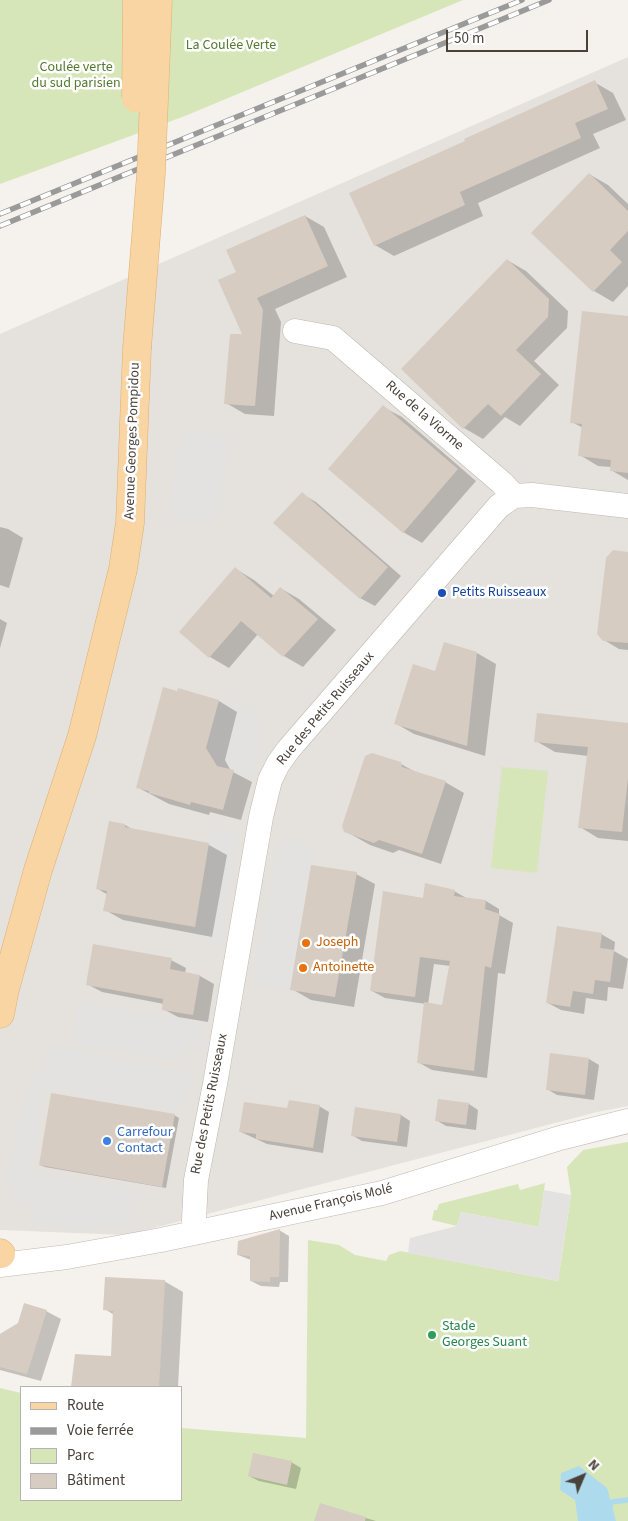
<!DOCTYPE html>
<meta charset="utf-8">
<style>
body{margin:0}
#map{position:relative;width:628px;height:1521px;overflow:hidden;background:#f5f1ec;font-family:"Source Sans 3",sans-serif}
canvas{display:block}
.legend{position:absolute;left:20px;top:1386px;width:162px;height:115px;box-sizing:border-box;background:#fff;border:1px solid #b6b3b0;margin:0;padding:6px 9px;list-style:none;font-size:15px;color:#49413a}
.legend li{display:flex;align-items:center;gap:10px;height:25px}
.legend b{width:25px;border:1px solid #b6b3b0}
.north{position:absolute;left:558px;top:1451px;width:50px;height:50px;-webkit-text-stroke:4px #fff;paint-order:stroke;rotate:45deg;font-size:14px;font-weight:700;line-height:20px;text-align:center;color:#49413a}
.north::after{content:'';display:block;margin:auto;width:18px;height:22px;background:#49413a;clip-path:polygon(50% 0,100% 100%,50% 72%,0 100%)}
.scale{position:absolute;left:446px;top:30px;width:142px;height:22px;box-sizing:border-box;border:2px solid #49413a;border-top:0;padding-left:6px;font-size:15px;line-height:18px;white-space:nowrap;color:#49413a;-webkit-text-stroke:4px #fff;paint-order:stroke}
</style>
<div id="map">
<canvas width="628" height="1521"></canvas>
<ul class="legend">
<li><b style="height:6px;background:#f8d5a2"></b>Route</li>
<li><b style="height:6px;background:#9a9a9a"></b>Voie ferrée</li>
<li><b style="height:14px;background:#d7e6b8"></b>Parc</li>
<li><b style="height:14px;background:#d6ccc2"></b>Bâtiment</li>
</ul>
<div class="north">N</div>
<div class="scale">50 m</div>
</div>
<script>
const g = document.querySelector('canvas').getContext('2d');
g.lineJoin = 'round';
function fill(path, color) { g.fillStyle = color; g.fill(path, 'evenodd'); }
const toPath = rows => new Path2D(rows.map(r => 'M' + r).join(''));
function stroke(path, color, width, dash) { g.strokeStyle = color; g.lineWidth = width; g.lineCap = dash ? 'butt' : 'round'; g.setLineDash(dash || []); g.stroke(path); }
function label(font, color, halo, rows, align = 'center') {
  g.font = font + ' "Source Sans 3",sans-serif'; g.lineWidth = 5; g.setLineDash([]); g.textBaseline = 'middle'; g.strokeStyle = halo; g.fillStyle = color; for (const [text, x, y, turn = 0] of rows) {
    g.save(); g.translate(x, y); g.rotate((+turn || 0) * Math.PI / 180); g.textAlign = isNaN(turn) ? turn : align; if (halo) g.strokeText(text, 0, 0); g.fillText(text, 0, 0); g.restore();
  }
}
const industrial = toPath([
 [628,57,628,1106,597,1112,127,1235,0,1230,0,334]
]);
const green = toPath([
 [0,0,463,0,185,116,0,184],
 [502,767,548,771,537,873,491,868],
 [628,1142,628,1521,0,1521,0,1388,21,1393,21,1500,181,1500,181,1428,306,1438,308,1240,339,1245,355,1255,386,1261,389,1255,400,1251,558,1281,571,1195,567,1167,583,1150],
 [545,1183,539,1227,461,1212,457,1226,432,1220,434,1210,437,1210,439,1204,518,1184,520,1190]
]);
const parking = toPath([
 [182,430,228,436,217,523,170,517],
 [219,700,259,713,256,730,264,733,252,775,217,766,206,748],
 [211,830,238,834,220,944,193,939],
 [280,837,315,849,290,990,252,984],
 [80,1003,204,1023,200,1050,181,1047,178,1061,74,1044],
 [47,1046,193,1073,191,1086,176,1113,45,1089,31,1171,142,1191,130,1216,128,1224,94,1225,91,1231,28,1222,30,1205,12,1197,6,1180,28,1087,44,1062],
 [544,1190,571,1195,558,1281,408,1253,410,1238,457,1226,461,1212,539,1227]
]);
const water = toPath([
 [579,1466,607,1488,616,1521,578,1521,575,1500,560,1490,561,1473]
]);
const shadow = toPath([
 [594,82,613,93,626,120,593,134,600,148,478,203,483,216,394,256,375,245],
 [589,174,608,185,628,204,628,286,613,302,594,291],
 [305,216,324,227,347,277,275,309,281,322,274,416,245,414,226,403,244,336,238,273],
 [507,260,526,271,568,311,567,328,534,361,559,385,520,426,505,417,483,439,464,428,403,369],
 [628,318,628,480,611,470,611,467,598,466,580,455,583,428,572,422],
 [383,407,402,417,476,481,422,543,403,532],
 [302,494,316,502,401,576,375,606,360,598],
 [0,527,8,529,23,538,9,588,0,585],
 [628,553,628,650,619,649,604,640],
 [236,569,254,580,274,596,280,588,299,599,336,630,303,667,284,656,258,634,229,668,210,657,181,631],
 [0,619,7,623,0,648],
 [477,653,496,664,485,756,414,734,395,723,436,672],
 [219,701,237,712,225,760,231,771,252,782,241,820,210,812,209,815,169,804,137,787],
 [628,724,628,841,598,838,580,827,588,756,555,752,536,741],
 [401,764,417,773,445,782,464,793,441,864,399,850,393,853,370,845,345,831],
 [125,825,134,830,209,845,227,855,212,937,123,920,105,910,108,895,98,889],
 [356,874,375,884,354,1007,311,1000,292,989],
 [454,891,468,899,486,901,499,909,499,915,513,923,505,974,498,973,487,1078,432,1070,418,1062,426,1004,385,998,372,991,424,899],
 [434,964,451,966,443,1006,428,1004],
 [601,934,615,942,614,951,628,959,623,989,608,987,607,1001,586,998,584,1014,561,1010,548,1003],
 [171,960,186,968,185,973,200,976,214,984,208,1022,178,1017,163,1009,164,1004,102,992,87,984],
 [589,1059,599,1065,594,1100,557,1095,547,1089],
 [469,1104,478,1110,476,1130,446,1126,436,1120],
 [319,1106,329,1112,323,1153,267,1144,241,1132,288,1109],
 [174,1115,179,1118,166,1188,45,1167,40,1165],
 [401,1115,410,1121,407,1147,362,1141,352,1135],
 [279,1230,289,1236,288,1282,280,1282,279,1287,261,1286,251,1281,251,1260,238,1255],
 [164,1281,183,1292,178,1387,72,1387,112,1357,114,1315,105,1309],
 [46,1311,61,1319,41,1381,0,1370,0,1336],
 [291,1462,301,1468,296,1489,259,1481,249,1476],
 [321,1505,376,1521,316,1521]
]);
const stream = toPath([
 [607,1521,611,1502,628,1500]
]);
const building = toPath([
 [595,80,608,109,575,123,581,138,460,192,465,205,374,246,349,193,465,141,464,139],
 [589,173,628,211,628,231,610,250,622,262,593,292,531,233],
 [305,215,328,266,257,298,263,310,255,406,224,404,230,334,242,334,218,280,236,272,226,250],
 [507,259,549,299,548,317,516,350,541,374,501,416,488,404,463,429,401,369],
 [582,311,628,316,628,473,610,471,611,460,578,456,582,424,570,423],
 [383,405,458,469,403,533,328,469],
 [302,492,388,567,360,599,273,523],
 [613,550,628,552,628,643,603,641,597,634,606,558],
 [235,567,271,598,280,587,318,619,283,657,241,621,209,658,179,632],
 [444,642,477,652,467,746,394,724,413,664,435,671],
 [163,687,177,691,178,688,219,700,206,748,217,766,234,770,223,810,191,802,190,805,149,793,149,791,136,788],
 [537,713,628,723,628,778,622,832,578,828,588,747,534,742],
 [372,753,401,762,402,767,446,781,422,854,379,840,374,843,344,832,342,826,365,756],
 [109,821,125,824,125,827,209,843,195,927,103,911,107,891,96,889],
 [311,865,357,872,335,997,290,990],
 [425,883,455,890,454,896,486,900,485,909,500,914,491,968,485,966,474,1071,417,1063,424,1002,442,1005,450,961,420,957,415,997,370,991,383,891,423,898],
 [557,926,602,933,600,948,614,950,610,982,595,980,593,994,573,991,570,1007,546,1003],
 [93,944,172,958,170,969,200,975,193,1015,162,1010,163,999,86,985],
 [550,1053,589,1058,585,1095,546,1090],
 [51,1093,175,1114,162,1187,39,1165],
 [438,1099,469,1103,466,1125,435,1121],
 [289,1100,320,1105,313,1148,256,1139,256,1134,239,1132,244,1102,287,1108],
 [355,1107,401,1114,397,1142,351,1136],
 [280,1229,279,1277,270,1277,270,1282,250,1281,250,1256,237,1255,238,1241],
 [105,1277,165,1280,159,1387,71,1387,75,1354,111,1356,113,1311,103,1310],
 [24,1303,47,1310,27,1374,0,1367,0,1334,18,1323],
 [253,1453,292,1461,287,1485,248,1476],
 [320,1503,366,1517,365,1521,314,1521]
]);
const minor = toPath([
 [295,331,333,338,502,483,514,496],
 [196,1232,194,1220,196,1180,215,1084,261,817,270,780,278,764,288,750,499,506,514,496,532,495,628,506],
 [0,1265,67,1257,161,1240,382,1193,560,1138,628,1121]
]);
const major = toPath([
 [0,1014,5,989,38,870,82,736,123,569,130,523,137,348],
 [0,1253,1,1254]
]);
const rail = toPath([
 [0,214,522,0],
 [0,226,549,0]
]);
const majorBridge = toPath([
 [136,98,137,0],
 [137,348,151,174,158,0]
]);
const markers = [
 [442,593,5,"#1a4fb4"],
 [306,943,5,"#e8710a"],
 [303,968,5,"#e8710a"],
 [107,1141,5,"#3f7fe0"],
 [432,1335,5,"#2e9e5b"]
];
const parkNames = [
 ["La Coulée Verte",231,46],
 ["Coulée verte",76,68],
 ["du sud parisien",76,84]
];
const streetNames = [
 ["Rue de la Viorme",424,416,41],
 ["Avenue Georges Pompidou",133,441,-88],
 ["Rue des Petits Ruisseaux",326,709,-50],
 ["Rue des Petits Ruisseaux",210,1104,-79],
 ["Avenue François Molé",331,1203,-13]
];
const transitNames = [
 ["Petits Ruisseaux",452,593]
];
const foodNames = [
 ["Joseph",316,943],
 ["Antoinette",313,968]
];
const shopNames = [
 ["Carrefour",117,1133],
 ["Contact",117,1149]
];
const leisureNames = [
 ["Stade",442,1327],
 ["Georges Suant",442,1343]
];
fill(industrial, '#e5e1dd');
fill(green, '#d7e6b8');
fill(parking, '#e4e2e0');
fill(water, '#addbed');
fill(shadow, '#0003');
stroke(stream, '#addbed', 5.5);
fill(building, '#d6ccc2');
stroke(minor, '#c0b8af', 25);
stroke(major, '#deb072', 29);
stroke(minor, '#fff', 24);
stroke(major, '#f8d5a2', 28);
stroke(rail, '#9a9a9a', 5.5);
stroke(rail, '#fff', 4, [11]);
stroke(majorBridge, '#deb072', 29, []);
stroke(majorBridge, '#f8d5a2', 28);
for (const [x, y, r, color] of markers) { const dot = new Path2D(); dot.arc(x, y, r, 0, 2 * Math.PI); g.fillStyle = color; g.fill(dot); stroke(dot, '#fff', 2); }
label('14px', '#54792f', '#fff', parkNames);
label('14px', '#49413a', '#fff', streetNames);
label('14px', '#164399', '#fff', transitNames, 'left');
label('14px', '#c56008', '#fff', foodNames, 'left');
label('14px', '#366cbe', '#fff', shopNames, 'left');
label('14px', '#27864d', '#fff', leisureNames, 'left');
</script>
